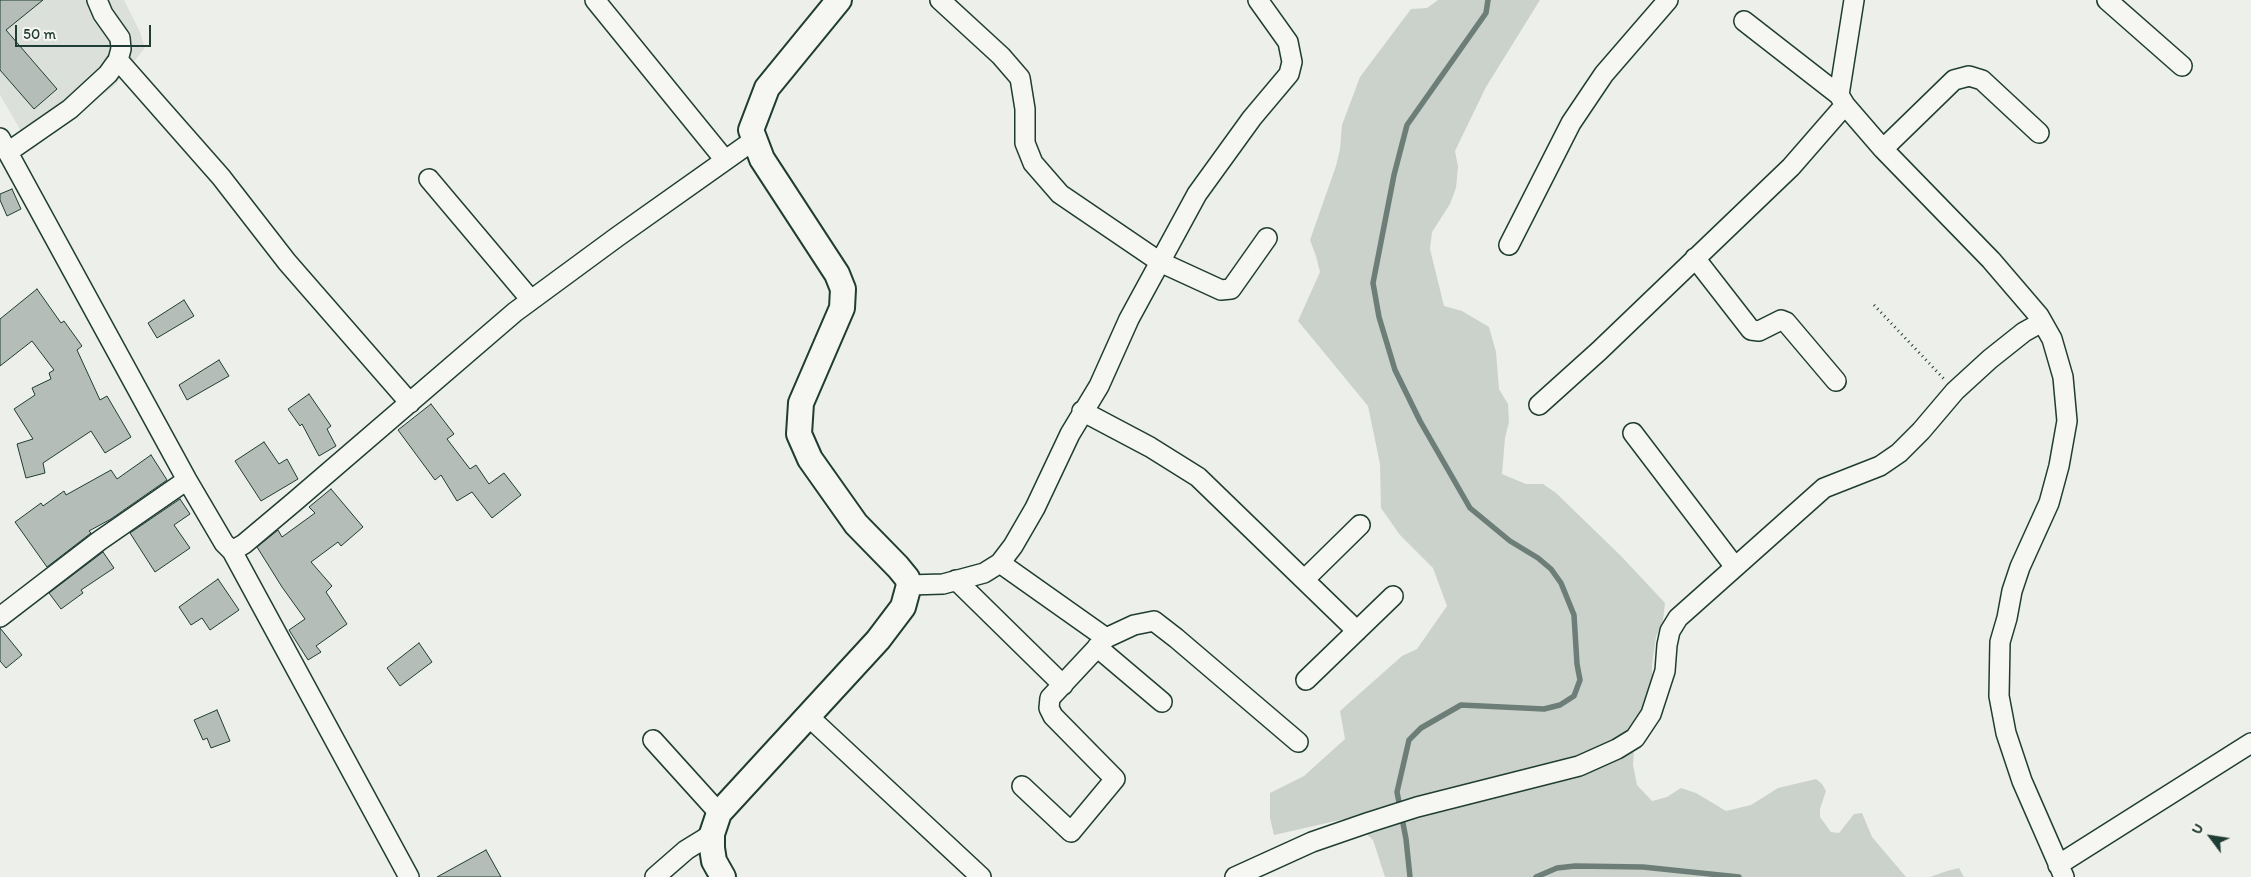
<!DOCTYPE html>
<style>
body{margin:0}
#map{position:relative;width:2251px;height:877px;overflow:hidden;background:#edefea;font-family:Itim,sans-serif}
canvas{display:block}
.north{position:absolute;left:2186px;top:812px;width:50px;height:50px;-webkit-text-stroke:4px #f6f6f2;paint-order:stroke;rotate:301deg;font-size:14px;font-weight:700;line-height:20px;text-align:center;color:#1f3d34}
.north::after{content:'';display:block;margin:auto;width:18px;height:22px;background:#1f3d34;clip-path:polygon(50% 0,100% 100%,50% 72%,0 100%)}
.scale{position:absolute;left:15px;top:25px;width:136px;height:22px;box-sizing:border-box;border:2px solid #1f3d34;border-top:0;padding-left:6px;font-size:15px;line-height:18px;white-space:nowrap;color:#1f3d34;-webkit-text-stroke:4px #f6f6f2;paint-order:stroke}
</style>
<div id="map">
<canvas width="2251" height="877"></canvas>
<div class="north">U</div>
<div class="scale">50 m</div>
</div>
<script>
const g = document.querySelector('canvas').getContext('2d');
g.lineJoin = 'round';
function fill(path, color) { g.fillStyle = color; g.fill(path, 'evenodd'); }
const toPath = rows => new Path2D(rows.map(r => 'M' + r).join(''));
function stroke(path, color, width, dash) { g.strokeStyle = color; g.lineWidth = width; g.lineCap = dash ? 'butt' : 'round'; g.setLineDash(dash || []); g.stroke(path); }
const built = toPath([
 [0,0,124,0,140,32,145,48,114,86,45,138,32,150,0,95]
]);
const green = toPath([
 [1438,0,1540,0,1486,87,1455,151,1458,167,1456,188,1450,204,1432,232,1430,249,1444,306,1462,311,1489,327,1496,352,1499,389,1508,404,1509,422,1505,438,1502,474,1526,484,1543,484,1556,493,1621,556,1665,603,1663,620,1656,637,1652,665,1652,683,1635,732,1633,765,1637,785,1652,801,1667,797,1681,788,1696,793,1726,811,1751,805,1778,788,1816,779,1822,784,1826,791,1820,809,1820,817,1831,832,1839,833,1854,814,1862,813,1872,837,1906,877,1385,877,1373,840,1349,818,1274,835,1270,818,1270,793,1304,776,1345,739,1340,711,1402,656,1417,649,1447,606,1433,568,1400,535,1381,508,1380,464,1368,406,1298,321,1320,272,1316,256,1310,240,1336,166,1340,149,1342,125,1360,77,1411,9,1427,8],
 [1959,868,1964,877,1930,877,1947,871]
]);
const stream = toPath([
 [1410,877,1406,839,1397,792,1409,740,1421,728,1461,705,1544,709,1560,705,1574,696,1580,680,1577,664,1574,615,1561,583,1551,569,1538,558,1510,541,1470,508,1420,421,1395,370,1379,317,1373,283,1394,175,1407,125,1486,13,1488,0],
 [1536,877,1557,868,1575,866,1643,867,1739,877]
]);
const building = toPath([
 [0,0,43,0,6,30,57,89,34,109,0,70,0,0],
 [12,189,21,209,7,216,0,200,0,194,12,189],
 [37,289,61,323,64,321,82,346,77,350,100,400,107,396,131,437,105,453,91,431,43,463,45,473,26,478,17,444,33,439,14,409,35,395,32,388,51,379,49,373,54,370,32,341,0,366,0,319,37,289],
 [184,300,194,316,157,338,148,323,184,300],
 [219,360,229,376,187,400,179,385,219,360],
 [309,394,331,426,327,429,336,446,319,456,302,424,300,426,288,409,309,394],
 [431,404,454,434,447,439,470,469,476,465,489,484,504,473,521,495,492,518,472,492,457,501,441,475,435,480,398,430,431,404],
 [264,442,279,464,287,459,298,479,261,501,235,461,264,442],
 [151,455,167,480,111,519,89,531,91,533,47,567,15,522,41,503,43,506,64,491,66,495,111,470,117,479,151,455],
 [331,489,363,527,341,546,338,542,311,562,332,586,326,592,347,624,316,646,321,652,308,660,289,630,305,619,282,587,257,547,278,530,282,537,315,513,309,507,331,489],
 [180,499,190,514,174,525,190,548,155,572,130,533,180,499],
 [103,552,114,568,81,590,83,593,61,609,49,593,103,552],
 [218,579,239,610,210,630,202,618,191,625,179,607,218,579],
 [0,628,22,655,6,668,0,661,0,628],
 [419,643,432,662,400,686,387,668,419,643],
 [217,710,230,741,211,748,207,738,203,740,194,720,217,710],
 [486,850,501,877,437,877,486,850]
]);
const path = toPath([
 [1874,305,1944,379]
]);
const minor = toPath([
 [595,0,725,160],
 [940,0,1001,56,1020,78,1025,109,1025,143,1033,163,1060,194,1160,262,1221,290,1231,289,1267,238],
 [1854,0,1839,95,1845,105,1883,149,1991,260,2039,316,2052,339,2063,377,2067,421,2059,466,2049,503,2020,567,2012,591,2007,618,2000,642,1999,696,2006,733,2022,781,2064,877],
 [2107,0,2182,66],
 [1744,21,1839,95],
 [118,60,221,177,287,262,410,403],
 [0,138,187,480,224,543,232,551,409,877],
 [1883,149,1954,80,1969,76,1982,80,2039,133],
 [8,152,70,109,108,74,118,60,121,49,120,38,103,14,97,0],
 [429,179,531,300],
 [1509,245,1571,123,1604,74,1668,0],
 [1695,258,1751,330,1759,331,1781,320,1786,322,1836,381],
 [1539,405,1599,351,1791,167,1845,105],
 [1082,411,1150,447,1198,477,1357,631],
 [1633,433,1735,567],
 [232,551,244,544,294,502,515,312,617,237,754,140],
 [1000,563,1106,638,1134,625,1154,621,1176,638,1298,742],
 [1305,579,1360,525],
 [956,580,1063,685],
 [909,585,943,584,984,573,1000,563,1013,546,1035,508,1070,434,1099,386,1129,319,1197,194,1252,118,1289,74,1292,62,1288,42,1258,0],
 [0,617,99,541,187,480],
 [1097,647,1162,702],
 [1306,680,1393,596],
 [808,716,981,877],
 [653,740,719,813],
 [1022,786,1071,832,1115,779,1053,716,1049,708,1050,698,1106,638],
 [2058,865,2251,743],
 [655,877,686,850,712,834],
 [1235,877,1312,842,1370,822,1417,807,1579,766,1617,749,1635,738,1651,714,1665,671,1667,645,1670,631,1678,618,1824,488,1880,466,1899,453,1921,431,1955,391,1990,359,2024,332,2042,322]
]);
const major = toPath([
 [723,877,714,861,712,848,712,834,719,813,878,640,903,607,909,585,907,578,898,567,856,524,810,459,799,434,801,403,842,308,843,289,837,274,762,159,751,130,767,88,839,0]
]);
fill(built, '#dce0db');
fill(green, '#cbd2cc');
stroke(stream, '#6c7e77', 5.5);
fill(building, '#b4bdb8');
stroke(building, '#1f3d34', 1);
stroke(minor, '#1f3d34', 22);
stroke(major, '#1f3d34', 28);
stroke(path, '#1f3d34', 3, [1, 4]);
stroke(minor, '#f6f6f2', 19);
stroke(major, '#f6f6f2', 24);
</script>
